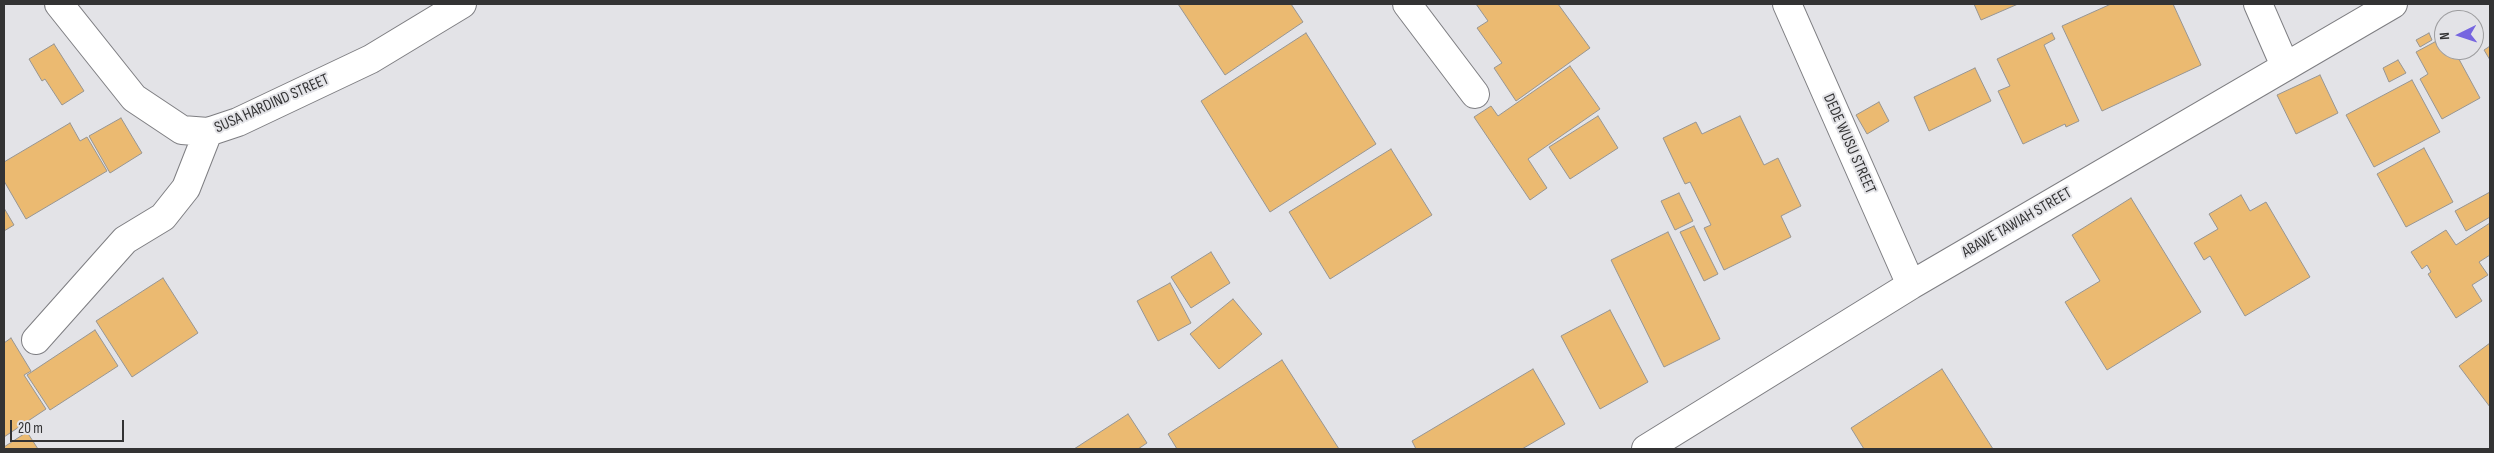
<!DOCTYPE html>
<style>
body{margin:0}
#map{position:relative;width:2494px;height:453px;overflow:hidden;background:#e3e3e7;font-family:"Sofia Sans Condensed",sans-serif}
canvas{display:block}
.frame{position:absolute;inset:0;border:5px solid #333334;pointer-events:none}
.north{position:absolute;left:2434px;top:10px;width:50px;height:50px;box-sizing:border-box;background:#e3e3e7;border:1px solid #9d9d9f;border-radius:50%;rotate:266deg;font-size:14px;font-weight:700;line-height:20px;text-align:center;color:#333334}
.north::after{content:'';display:block;margin:auto;width:18px;height:22px;background:#7665e0;clip-path:polygon(50% 0,100% 100%,50% 72%,0 100%)}
.scale{position:absolute;left:10px;top:420px;width:114px;height:22px;box-sizing:border-box;border:2px solid #333334;border-top:0;padding-left:6px;font-size:15px;line-height:18px;white-space:nowrap;color:#333334;-webkit-text-stroke:4px #e3e3e7;paint-order:stroke}
</style>
<div id="map">
<canvas width="2494" height="453"></canvas>
<div class="frame"></div>
<div class="north">N</div>
<div class="scale">20 m</div>
</div>
<script>
const g = document.querySelector('canvas').getContext('2d');
g.lineJoin = 'round';
function fill(path, color) { g.fillStyle = color; g.fill(path, 'evenodd'); }
const toPath = rows => new Path2D(rows.map(r => 'M' + r).join(''));
function stroke(path, color, width, dash) { g.strokeStyle = color; g.lineWidth = width; g.lineCap = dash ? 'butt' : 'round'; g.setLineDash(dash || []); g.stroke(path); }
function label(font, color, halo, rows, align = 'center') {
  g.font = font + ' "Sofia Sans Condensed",sans-serif'; g.lineWidth = 4; g.setLineDash([]); g.textBaseline = 'middle'; g.strokeStyle = halo; g.fillStyle = color; for (const [text, x, y, turn = 0] of rows) {
    g.save(); g.translate(x, y); g.rotate((+turn || 0) * Math.PI / 180); g.textAlign = isNaN(turn) ? turn : align; if (halo) g.strokeText(text, 0, 0); g.fillText(text, 0, 0); g.restore();
  }
}
const building = toPath([
 [1178,4,1291,4,1303,22,1225,75,1178,4],
 [1476,4,1558,4,1590,48,1516,101,1494,68,1502,63,1477,28,1488,21,1476,4],
 [1974,4,2018,4,1981,20,1974,4],
 [2111,4,2173,4,2201,65,2102,111,2062,26,2111,4],
 [1306,33,1376,144,1270,212,1201,101,1306,33],
 [2052,33,2055,39,2044,45,2079,121,2066,127,2065,124,2023,144,1998,91,2010,86,1997,59,2052,33],
 [2429,33,2432,40,2420,47,2416,40,2429,33],
 [2444,37,2444,50,2454,50,2480,98,2442,119,2420,79,2428,74,2416,52,2444,37],
 [54,44,84,91,62,105,45,79,42,81,29,59,54,44],
 [2490,46,2490,60,2484,50,2490,46],
 [2398,60,2406,73,2389,82,2383,68,2398,60],
 [1570,66,1600,109,1528,159,1547,188,1530,200,1474,117,1491,106,1498,116,1570,66],
 [1975,68,1991,101,1929,131,1914,97,1975,68],
 [2320,75,2338,113,2296,134,2277,95,2320,75],
 [2412,80,2440,132,2374,167,2346,115,2412,80],
 [1879,102,1889,121,1867,134,1856,115,1879,102],
 [1598,116,1618,148,1570,179,1549,147,1598,116],
 [1740,116,1764,165,1778,158,1801,206,1781,216,1791,237,1724,270,1704,228,1711,225,1690,182,1685,184,1663,138,1696,122,1702,134,1740,116],
 [121,118,142,153,110,173,89,136,121,118],
 [70,123,80,141,87,137,107,171,26,219,4,181,4,162,70,123],
 [2424,148,2453,202,2406,227,2377,174,2424,148],
 [1391,149,1432,215,1330,279,1289,212,1391,149],
 [2490,192,2490,217,2466,231,2455,211,2490,192],
 [1679,193,1693,221,1675,230,1661,201,1679,193],
 [2241,195,2250,211,2266,202,2310,277,2245,316,2210,256,2204,260,2194,243,2218,229,2209,214,2241,195],
 [2131,198,2201,312,2107,370,2065,302,2100,281,2072,235,2131,198],
 [4,208,14,225,4,231,4,208],
 [2490,223,2490,255,2479,262,2488,275,2472,285,2482,301,2456,318,2428,274,2431,272,2427,265,2422,269,2411,252,2446,230,2456,245,2490,223],
 [1694,226,1718,274,1704,281,1680,232,1694,226],
 [1668,232,1720,339,1664,367,1611,260,1668,232],
 [1211,252,1230,283,1191,308,1171,277,1211,252],
 [163,278,198,333,132,377,96,321,163,278],
 [1170,283,1191,323,1158,341,1137,301,1170,283],
 [1233,299,1262,334,1219,369,1190,334,1233,299],
 [1610,310,1648,382,1600,409,1561,336,1610,310],
 [95,330,118,366,50,410,27,375,95,330],
 [11,338,31,371,24,375,46,409,4,437,4,343,11,338],
 [2490,343,2490,407,2459,366,2490,343],
 [1282,360,1339,449,1177,449,1168,434,1282,360],
 [1533,369,1565,424,1522,449,1416,449,1412,441,1533,369],
 [1942,369,1993,449,1864,449,1851,428,1942,369],
 [1128,414,1147,443,1138,449,1074,449,1128,414],
 [27,432,38,449,4,449,4,447,27,432]
]);
const minor = toPath([
 [59,4,134,98,182,130,208,132,238,122,371,59,462,4],
 [1407,4,1475,94],
 [1787,4,1911,285],
 [2258,4,2285,66],
 [36,340,125,240,163,217,186,188,208,132],
 [1646,449,1911,285,2393,4]
]);
const streetNames = [
 ["SUSA HARDIND STREET",272,104,-24],
 ["DEDE WUSU STREET",1849,144,66],
 ["ABAWE TAWIAH STREET",2017,223,-30]
];
fill(building, '#ebba71');
stroke(building, '#979592', 1);
stroke(minor, '#7e7e82', 30);
stroke(minor, '#fff', 28);
label('16px', '#333334', '#e3e3e7', streetNames);
</script>
